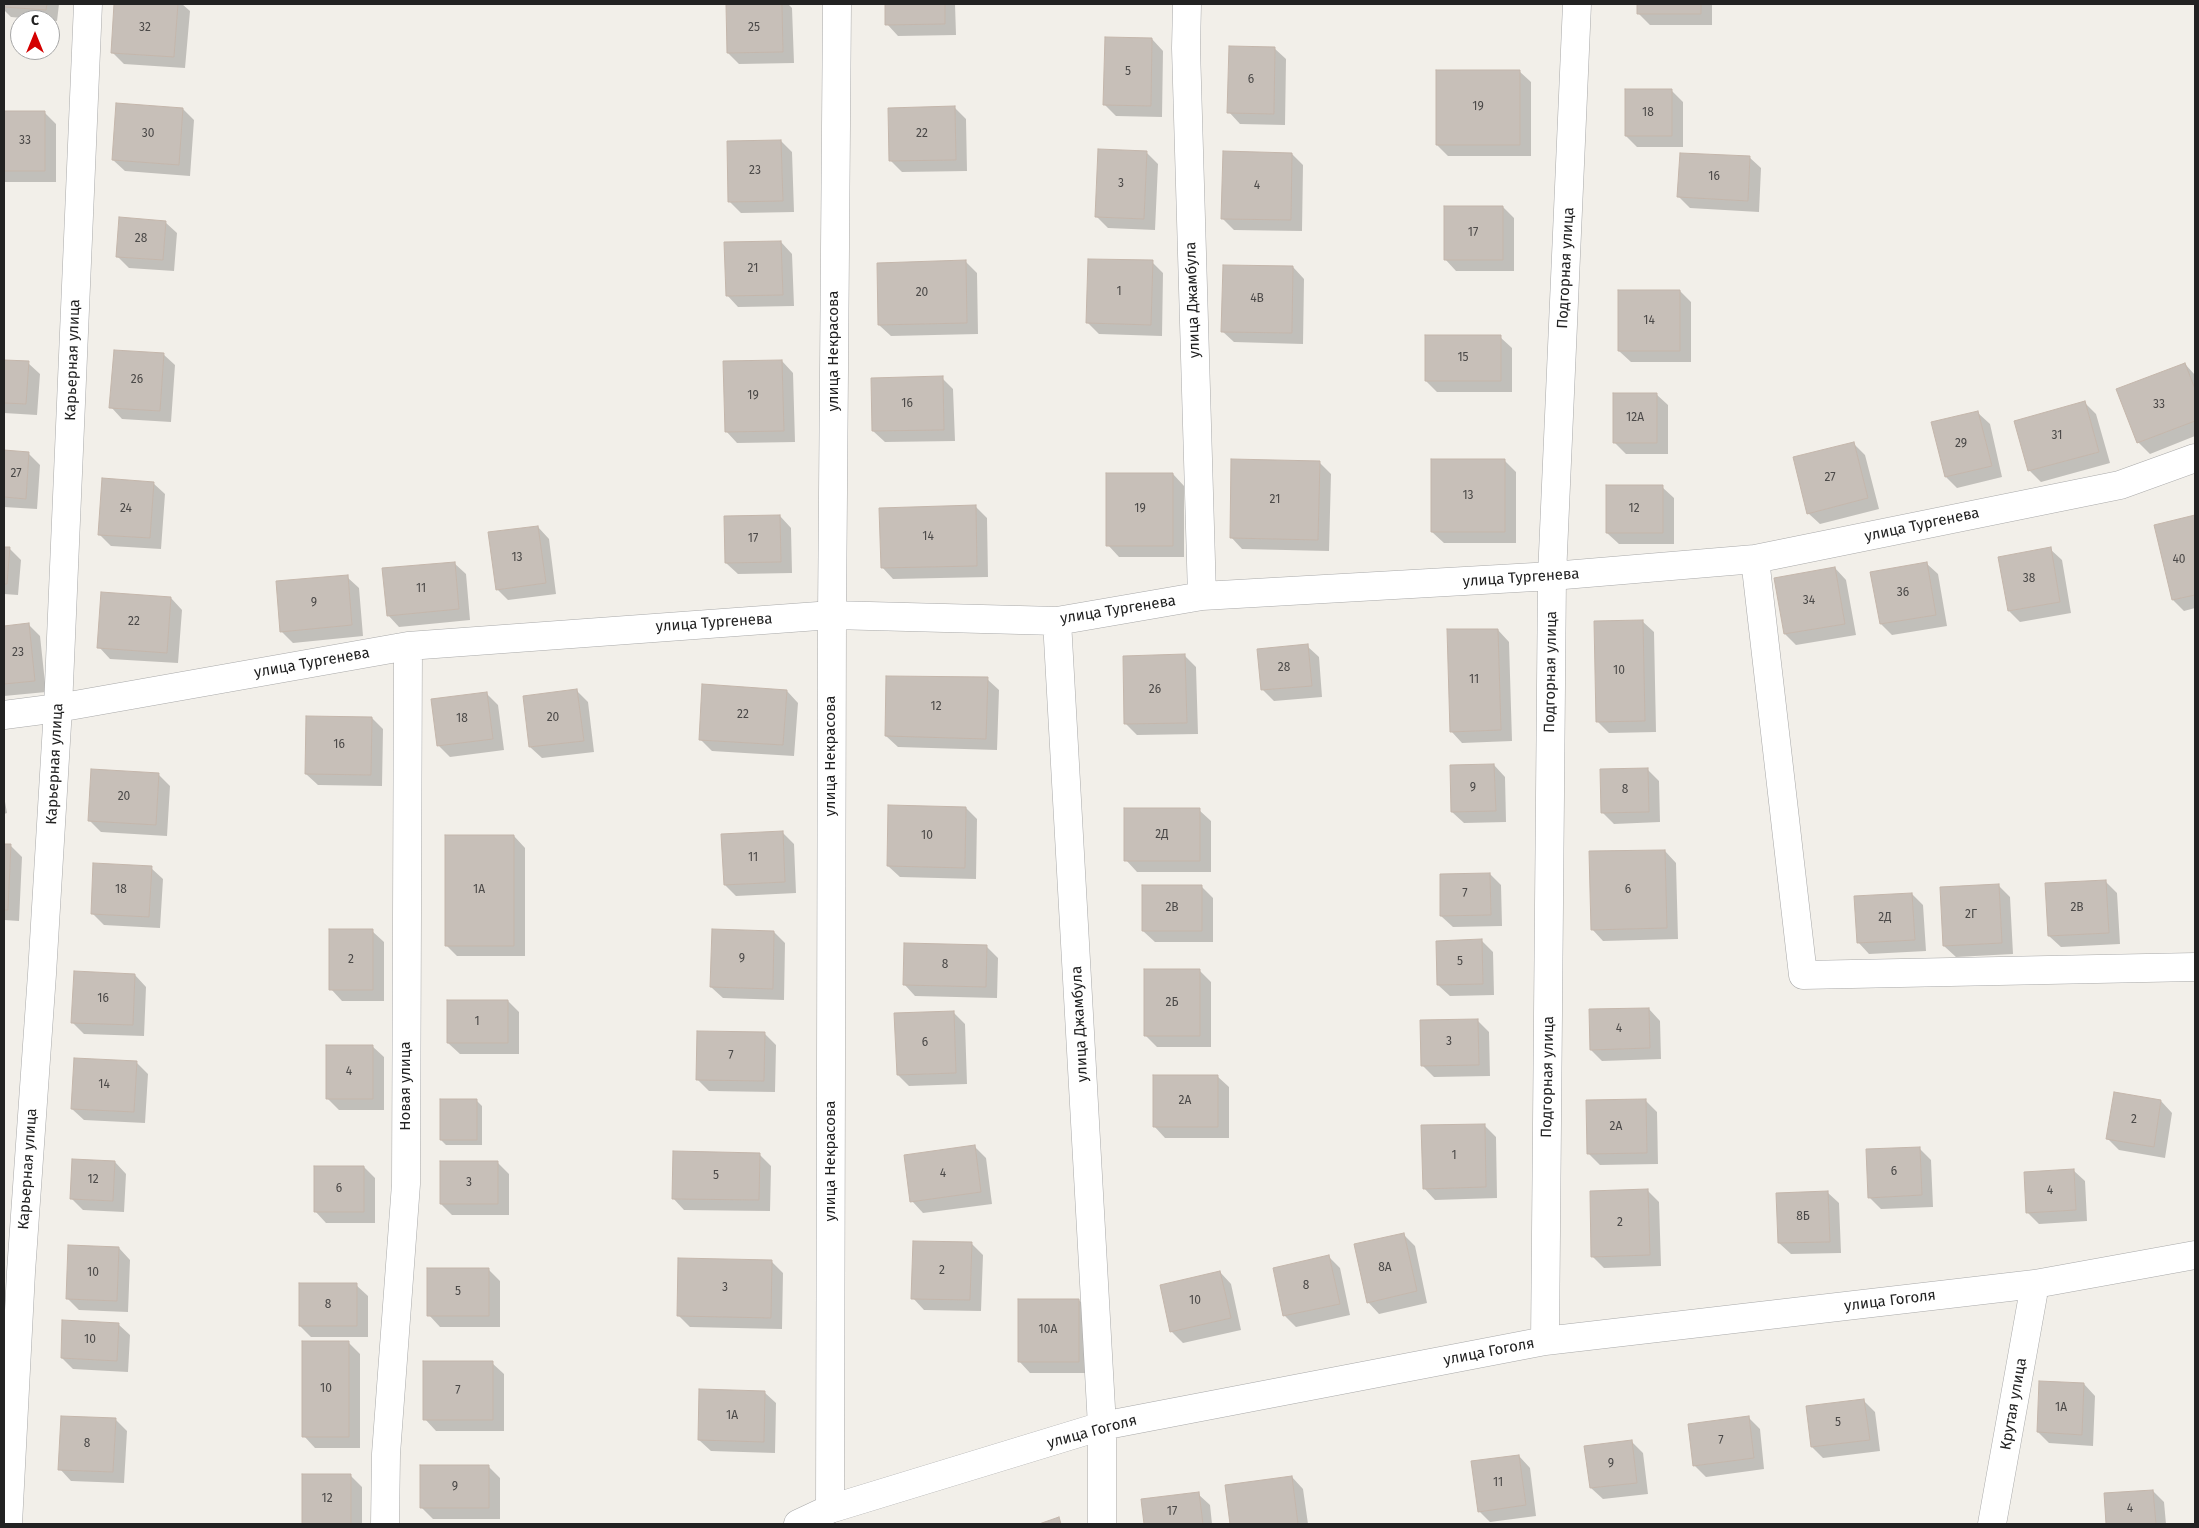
<!DOCTYPE html>
<meta charset="utf-8">
<style>
body{margin:0}
#map{position:relative;width:2199px;height:1528px;overflow:hidden;background:#f2efe9;font-family:"Fira Sans",sans-serif}
canvas{display:block}
.frame{position:absolute;inset:0;border:5px solid #222;pointer-events:none}
.north{position:absolute;left:10px;top:10px;width:50px;height:50px;box-sizing:border-box;background:#fff;border:1px solid #a7a7a7;border-radius:50%;rotate:0deg;font-size:14px;font-weight:700;line-height:20px;text-align:center;color:#222}
.north::after{content:'';display:block;margin:auto;width:18px;height:22px;background:#d40000;clip-path:polygon(50% 0,100% 100%,50% 72%,0 100%)}
</style>
<div id="map">
<canvas width="2199" height="1528"></canvas>
<div class="frame"></div>
<div class="north">С</div>
</div>
<script>
const g = document.querySelector('canvas').getContext('2d');
g.lineJoin = 'round';
function fill(path, color) { g.fillStyle = color; g.fill(path, 'evenodd'); }
const toPath = rows => new Path2D(rows.map(r => 'M' + r).join(''));
function stroke(path, color, width, dash) { g.strokeStyle = color; g.lineWidth = width; g.lineCap = dash ? 'butt' : 'round'; g.setLineDash(dash || []); g.stroke(path); }
function label(font, color, halo, rows, align = 'center') {
  g.font = font + ' "Fira Sans",sans-serif'; g.lineWidth = 4; g.setLineDash([]); g.textBaseline = 'middle'; g.strokeStyle = halo; g.fillStyle = color; for (const [text, x, y, turn = 0] of rows) {
    g.save(); g.translate(x, y); g.rotate((+turn || 0) * Math.PI / 180); g.textAlign = isNaN(turn) ? turn : align; if (halo) g.strokeText(text, 0, 0); g.fillText(text, 0, 0); g.restore();
  }
}
const shadow = toPath([
 [4,4,59,4,57,21,11,17,4,10],
 [116,4,182,4,190,11,185,68,124,64,112,52],
 [727,4,788,4,792,8,794,63,739,64,728,53],
 [886,4,955,4,956,35,898,36,887,24],
 [1638,4,1712,4,1712,25,1650,25,1638,13],
 [1152,39,1163,51,1162,117,1116,116,1105,105],
 [1274,48,1286,59,1285,125,1240,124,1229,112],
 [1519,71,1531,82,1531,156,1448,156,1437,145],
 [1671,90,1683,102,1683,147,1637,147,1626,136],
 [955,108,966,119,967,171,902,172,891,161],
 [183,109,194,120,190,176,125,171,113,160],
 [4,113,45,113,56,124,56,182,4,182],
 [781,141,792,152,794,212,741,213,729,201],
 [1147,153,1158,164,1155,230,1108,228,1096,216],
 [1292,154,1303,165,1302,231,1234,230,1222,218],
 [1749,157,1761,168,1759,212,1690,208,1679,197],
 [1503,207,1514,218,1514,271,1456,271,1445,259],
 [165,222,177,233,174,271,129,268,117,256],
 [781,242,792,254,794,306,738,307,727,295],
 [966,262,977,273,978,334,891,336,879,325],
 [1152,262,1163,273,1162,336,1099,334,1088,323],
 [1293,267,1304,279,1303,344,1234,342,1222,331],
 [1680,291,1691,302,1691,362,1631,362,1619,351],
 [1500,337,1512,348,1512,392,1437,392,1426,381],
 [163,354,175,365,171,422,122,419,111,407],
 [4,361,28,363,40,374,37,415,4,413],
 [782,361,793,373,795,442,737,443,726,431],
 [2185,364,2195,375,2195,436,2150,454,2138,442],
 [942,378,953,389,955,441,885,442,873,431],
 [1656,394,1668,405,1668,454,1626,454,1615,443],
 [2085,403,2096,414,2110,463,2041,482,2029,470],
 [1978,413,1990,424,2002,477,1957,488,1946,477],
 [1853,443,1865,455,1879,509,1820,524,1808,513],
 [4,451,28,453,40,465,37,509,4,507],
 [1505,461,1516,472,1516,543,1444,543,1432,532],
 [1319,462,1331,474,1329,551,1242,549,1231,537],
 [1173,474,1184,486,1184,557,1119,557,1108,545],
 [153,483,165,494,161,549,111,546,100,535],
 [1662,487,1674,498,1674,544,1619,544,1607,533],
 [976,507,987,518,988,577,893,579,882,567],
 [780,516,791,528,792,573,738,574,726,563],
 [2195,517,2195,608,2184,611,2173,600,2156,526],
 [538,527,549,539,556,594,508,600,497,589],
 [4,548,9,548,21,560,18,595,4,594],
 [2050,549,2062,560,2071,613,2020,622,2009,611],
 [454,563,466,574,470,620,399,627,388,615],
 [1926,563,1938,574,1947,626,1892,635,1881,624,1872,573],
 [1835,568,1846,580,1856,635,1796,645,1785,634,1775,579],
 [347,577,359,588,363,636,293,643,281,631],
 [171,598,182,610,178,663,110,659,99,647],
 [1642,621,1654,632,1656,732,1609,733,1598,722],
 [29,625,40,636,46,692,4,696,4,627],
 [1498,630,1509,642,1512,741,1462,743,1451,731],
 [1307,646,1319,657,1322,697,1274,701,1262,689],
 [1185,656,1196,667,1198,734,1137,735,1126,724],
 [987,679,999,690,997,750,898,747,886,736],
 [577,691,588,702,594,752,542,758,530,747],
 [787,691,798,703,794,756,712,751,700,739],
 [486,693,498,705,504,750,450,757,438,745],
 [372,718,383,729,382,786,318,785,306,774],
 [1494,765,1505,777,1506,822,1464,823,1452,812],
 [1648,770,1659,781,1660,822,1614,824,1602,812],
 [158,774,170,786,167,836,101,832,90,821],
 [4,796,7,813,4,814],
 [966,808,977,819,976,879,900,877,888,866],
 [1199,810,1211,821,1211,872,1137,872,1126,860],
 [783,833,794,844,796,893,736,896,725,885],
 [514,836,525,848,525,956,457,956,446,945],
 [4,845,10,845,22,857,19,921,4,920],
 [1665,851,1676,863,1678,939,1603,941,1592,929],
 [151,868,163,879,160,928,104,925,92,913],
 [1490,874,1501,885,1502,926,1453,927,1441,916],
 [2105,881,2117,893,2120,944,2061,947,2049,936],
 [1998,885,2010,897,2013,954,1956,957,1944,946],
 [1201,886,1213,898,1213,942,1155,942,1143,931],
 [1912,894,1923,905,1926,951,1869,954,1858,942],
 [372,931,384,942,384,1001,342,1001,331,989],
 [774,932,785,943,784,1000,723,998,711,987],
 [1482,941,1493,952,1494,995,1450,996,1438,985],
 [986,946,998,958,997,998,915,996,904,984],
 [4,959,5,961,4,990],
 [1199,970,1211,982,1211,1047,1157,1047,1145,1035],
 [135,975,146,987,144,1036,84,1034,72,1022],
 [508,1001,519,1012,519,1054,460,1054,448,1043],
 [1649,1009,1660,1021,1661,1059,1602,1061,1591,1050],
 [953,1012,965,1024,967,1084,909,1086,898,1075],
 [1477,1020,1489,1032,1490,1076,1434,1077,1422,1065],
 [764,1033,776,1045,775,1092,709,1091,698,1080],
 [372,1046,384,1057,384,1110,339,1110,327,1098],
 [136,1062,148,1074,145,1123,84,1120,72,1109],
 [1217,1076,1229,1087,1229,1138,1165,1138,1154,1126],
 [476,1100,482,1106,482,1145,446,1145,441,1140],
 [1645,1100,1657,1112,1658,1164,1600,1165,1589,1154],
 [2161,1101,2172,1113,2165,1158,2119,1150,2108,1139],
 [1484,1125,1496,1137,1497,1198,1435,1200,1424,1188],
 [974,1146,986,1158,992,1204,923,1213,912,1201],
 [1919,1148,1931,1160,1933,1207,1881,1209,1869,1197],
 [759,1154,771,1166,770,1211,684,1210,673,1198],
 [115,1162,126,1174,124,1212,83,1210,72,1199],
 [497,1162,509,1174,509,1215,452,1215,441,1204],
 [364,1167,375,1178,375,1223,326,1223,315,1211],
 [2073,1170,2085,1181,2087,1221,2039,1224,2027,1212],
 [1648,1191,1659,1202,1661,1266,1604,1268,1592,1256],
 [1827,1192,1839,1203,1841,1253,1791,1254,1779,1243],
 [1403,1234,1415,1246,1427,1303,1379,1314,1368,1302],
 [971,1243,983,1255,981,1311,924,1310,913,1298],
 [119,1248,130,1260,128,1312,79,1310,67,1298],
 [1329,1257,1340,1268,1350,1315,1296,1327,1285,1316,1274,1269],
 [772,1262,783,1273,782,1329,690,1327,678,1315],
 [489,1270,500,1281,500,1327,440,1327,429,1315],
 [1220,1272,1231,1284,1241,1330,1183,1343,1171,1331],
 [356,1285,368,1296,368,1337,311,1337,300,1326],
 [1079,1300,1090,1312,1090,1373,1030,1373,1019,1361],
 [118,1324,130,1335,128,1372,73,1369,62,1358],
 [349,1343,360,1354,360,1448,315,1448,304,1436],
 [492,1363,504,1374,504,1431,436,1431,425,1419],
 [2084,1384,2095,1396,2093,1446,2049,1443,2038,1432],
 [764,1392,776,1403,775,1453,711,1451,699,1440],
 [1864,1401,1875,1412,1880,1451,1823,1458,1812,1447],
 [1748,1417,1760,1429,1764,1469,1706,1477,1694,1465],
 [115,1419,127,1431,124,1483,71,1481,60,1469],
 [1631,1441,1643,1453,1648,1494,1603,1499,1591,1488,1586,1447],
 [1519,1456,1530,1468,1536,1516,1490,1522,1479,1511],
 [489,1467,500,1478,500,1519,433,1519,421,1507],
 [304,1475,350,1475,362,1487,362,1524,304,1524],
 [1292,1477,1303,1489,1308,1524,1231,1524,1226,1486],
 [2153,1491,2164,1502,2166,1524,2107,1524,2105,1495],
 [1198,1494,1210,1505,1212,1524,1145,1524,1142,1500]
]);
const building = toPath([
 [4,4,47,4,46,10,4,7,4,4],
 [114,4,178,4,174,57,111,53,114,4],
 [726,4,782,4,783,52,727,53,726,4],
 [885,4,945,4,945,24,885,25,885,4],
 [1637,4,1701,4,1701,14,1637,14,1637,4],
 [1105,37,1152,38,1151,106,1103,105,1105,37],
 [1229,46,1275,47,1274,114,1227,113,1229,46],
 [1436,70,1520,70,1520,145,1436,145,1436,70],
 [1625,89,1672,89,1672,136,1625,136,1625,89],
 [116,103,183,108,179,165,112,160,116,103],
 [955,106,956,160,889,161,888,108,955,106],
 [4,111,45,111,45,171,4,171,4,111],
 [781,140,783,201,728,202,727,141,781,140],
 [1098,149,1147,151,1144,219,1095,217,1098,149],
 [1223,151,1292,153,1291,220,1221,219,1223,151],
 [1680,153,1750,156,1748,201,1677,197,1680,153],
 [1444,206,1503,206,1503,260,1444,260,1444,206],
 [119,217,166,221,163,260,116,257,119,217],
 [781,241,783,295,726,296,724,242,781,241],
 [1088,259,1153,260,1151,325,1086,323,1088,259],
 [966,260,967,323,878,325,877,263,966,260],
 [1223,265,1293,266,1292,333,1221,332,1223,265],
 [1618,290,1680,290,1680,351,1618,351,1618,290],
 [1425,335,1501,335,1501,381,1425,381,1425,335],
 [114,350,164,353,160,411,109,408,114,350],
 [4,360,29,361,26,404,4,403,4,360],
 [782,360,784,431,725,432,723,361,782,360],
 [2185,363,2195,389,2195,421,2137,443,2116,389,2185,363],
 [943,376,944,430,872,431,871,378,943,376],
 [1613,393,1657,393,1657,443,1613,443,1613,393],
 [2085,401,2099,452,2028,471,2014,421,2085,401],
 [1978,411,1992,466,1945,477,1931,422,1978,411],
 [1854,442,1868,498,1807,514,1793,457,1854,442],
 [4,450,29,452,26,499,4,497,4,450],
 [1231,459,1320,461,1318,540,1230,538,1231,459],
 [1431,459,1505,459,1505,532,1431,532,1431,459],
 [1106,473,1173,473,1173,546,1106,546,1106,473],
 [102,478,154,482,150,538,98,535,102,478],
 [1606,485,1663,485,1663,533,1606,533,1606,485],
 [976,505,977,566,881,568,879,508,976,505],
 [780,515,781,562,725,563,724,516,780,515],
 [2195,515,2195,595,2172,600,2154,525,2195,515],
 [538,526,546,583,496,590,488,532,538,526],
 [4,547,10,547,7,584,4,584,4,547],
 [2051,547,2060,602,2008,611,1998,557,2051,547],
 [455,562,459,609,387,616,382,568,455,562],
 [1927,562,1936,615,1880,624,1870,572,1927,562],
 [1835,567,1845,624,1784,634,1774,578,1835,567],
 [348,575,352,625,280,632,276,581,348,575],
 [101,592,171,597,167,653,97,648,101,592],
 [1643,620,1645,721,1596,722,1594,621,1643,620],
 [29,623,35,681,4,684,4,626,29,623],
 [1447,629,1498,629,1501,730,1450,732,1447,629],
 [1308,644,1312,686,1261,690,1257,649,1308,644],
 [1185,654,1187,723,1124,724,1123,656,1185,654],
 [886,676,988,677,986,739,885,736,886,676],
 [702,684,787,690,783,745,699,740,702,684],
 [577,689,584,741,529,747,523,696,577,689],
 [487,692,493,739,437,746,431,699,487,692],
 [306,716,372,717,371,775,305,774,306,716],
 [1494,764,1496,811,1451,812,1450,765,1494,764],
 [1648,768,1649,812,1601,813,1600,769,1648,768],
 [91,769,159,773,156,825,88,821,91,769],
 [888,805,966,807,965,868,887,866,888,805],
 [1124,808,1200,808,1200,861,1124,861,1124,808],
 [783,831,785,882,724,885,721,834,783,831],
 [445,835,514,835,514,946,445,946,445,835],
 [4,844,11,844,8,910,4,910,4,844],
 [1665,850,1667,928,1591,930,1589,851,1665,850],
 [93,863,152,866,149,917,91,914,93,863],
 [1490,873,1491,915,1440,916,1440,874,1490,873],
 [2106,880,2109,933,2048,936,2045,883,2106,880],
 [1999,884,2002,943,1943,946,1940,887,1999,884],
 [1142,885,1202,885,1202,931,1142,931,1142,885],
 [1912,893,1915,940,1857,943,1854,896,1912,893],
 [329,929,373,929,373,990,329,990,329,929],
 [712,929,774,931,773,989,710,987,712,929],
 [1482,939,1483,984,1437,985,1436,941,1482,939],
 [904,943,987,945,986,987,903,985,904,943],
 [1144,969,1200,969,1200,1036,1144,1036,1144,969],
 [74,971,135,974,133,1025,71,1023,74,971],
 [447,1000,508,1000,508,1043,447,1043,447,1000],
 [1649,1008,1650,1048,1590,1050,1589,1009,1649,1008],
 [954,1011,956,1073,897,1075,894,1013,954,1011],
 [1478,1019,1479,1065,1421,1066,1420,1020,1478,1019],
 [697,1031,765,1032,764,1081,696,1080,697,1031],
 [326,1045,373,1045,373,1099,326,1099,326,1045],
 [74,1058,137,1061,134,1112,71,1109,74,1058],
 [1153,1075,1218,1075,1218,1127,1153,1127,1153,1075],
 [2114,1092,2161,1100,2154,1147,2106,1139,2114,1092],
 [440,1099,477,1099,477,1140,440,1140,440,1099],
 [1646,1099,1647,1153,1587,1154,1586,1100,1646,1099],
 [1485,1124,1486,1187,1423,1189,1421,1125,1485,1124],
 [975,1145,981,1192,910,1202,904,1155,975,1145],
 [1920,1147,1922,1195,1868,1198,1866,1149,1920,1147],
 [673,1151,760,1153,759,1200,672,1199,673,1151],
 [72,1159,115,1161,113,1201,70,1199,72,1159],
 [440,1161,498,1161,498,1204,440,1204,440,1161],
 [314,1166,364,1166,364,1212,314,1212,314,1166],
 [2074,1169,2076,1210,2026,1213,2024,1172,2074,1169],
 [1648,1189,1650,1255,1591,1257,1590,1191,1648,1189],
 [1828,1191,1830,1242,1778,1243,1776,1193,1828,1191],
 [1404,1233,1417,1291,1367,1303,1354,1244,1404,1233],
 [913,1241,972,1242,970,1300,911,1299,913,1241],
 [68,1245,119,1247,117,1301,66,1299,68,1245],
 [1329,1255,1340,1304,1283,1316,1273,1268,1329,1255],
 [678,1258,772,1260,771,1318,677,1316,678,1258],
 [427,1268,489,1268,489,1316,427,1316,427,1268],
 [1220,1271,1231,1318,1170,1332,1160,1285,1220,1271],
 [299,1283,357,1283,357,1326,299,1326,299,1283],
 [1018,1299,1079,1299,1079,1362,1018,1362,1018,1299],
 [62,1320,119,1323,117,1361,61,1358,62,1320],
 [302,1341,349,1341,349,1437,302,1437,302,1341],
 [423,1361,493,1361,493,1420,423,1420,423,1361],
 [2039,1381,2084,1383,2082,1435,2037,1432,2039,1381],
 [699,1389,765,1391,764,1442,698,1440,699,1389],
 [1864,1399,1870,1440,1811,1447,1806,1406,1864,1399],
 [61,1416,116,1418,113,1472,58,1470,61,1416],
 [1749,1416,1754,1458,1693,1466,1688,1424,1749,1416],
 [1632,1440,1637,1483,1590,1488,1584,1446,1632,1440],
 [1519,1455,1526,1505,1478,1512,1471,1461,1519,1455],
 [420,1465,489,1465,489,1508,420,1508,420,1465],
 [302,1474,351,1474,351,1524,302,1524,302,1474],
 [1292,1476,1298,1524,1230,1524,1225,1485,1292,1476],
 [2153,1490,2156,1524,2106,1524,2104,1493,2153,1490],
 [1199,1492,1203,1524,1144,1524,1141,1499,1199,1492],
 [1059,1517,1061,1524,1039,1524,1059,1517]
]);
const minor = toPath([
 [1187,4,1186,48,1202,596],
 [1755,559,1803,975,2195,967],
 [1057,621,1102,1426,1102,1524],
 [4,715,58,708,408,646,832,615,1057,621,1202,596,1552,576,1755,559,2120,485,2195,458],
 [1545,1341,1552,576,1577,4],
 [830,1509,832,615,837,4],
 [8,1524,21,1272,42,974,58,708,88,4],
 [385,1524,386,1454,406,1184,408,646],
 [798,1524,830,1509,1102,1426,1545,1341,2035,1284,2195,1255],
 [1992,1524,2035,1284]
]);
const numberNames = [
 ["32",145,28],
 ["25",754,28],
 ["5",1128,72],
 ["6",1251,80],
 ["19",1478,107],
 ["18",1648,113],
 ["30",148,134],
 ["22",922,134],
 ["33",25,141],
 ["23",755,171],
 ["16",1714,177],
 ["3",1121,184],
 ["4",1257,186],
 ["17",1473,233],
 ["28",141,239],
 ["21",753,269],
 ["1",1119,292],
 ["20",922,293],
 ["4В",1257,299],
 ["14",1649,321],
 ["15",1463,358],
 ["26",137,380],
 ["19",753,396],
 ["16",907,404],
 ["33",2159,405],
 ["12А",1635,418],
 ["31",2057,436],
 ["29",1961,444],
 ["27",16,474],
 ["27",1830,478],
 ["13",1468,496],
 ["21",1275,500],
 ["24",126,509],
 ["19",1140,509],
 ["12",1634,509],
 ["14",928,537],
 ["17",753,539],
 ["13",517,558],
 ["40",2179,560],
 ["38",2029,579],
 ["11",421,589],
 ["36",1903,593],
 ["34",1809,601],
 ["9",314,603],
 ["22",134,622],
 ["23",18,653],
 ["28",1284,668],
 ["10",1619,671],
 ["11",1474,680],
 ["26",1155,690],
 ["12",936,707],
 ["22",743,715],
 ["20",553,718],
 ["18",462,719],
 ["16",339,745],
 ["9",1473,788],
 ["8",1625,790],
 ["20",124,797],
 ["2Д",1162,835],
 ["10",927,836],
 ["11",753,858],
 ["18",121,890],
 ["1А",479,890],
 ["6",1628,890],
 ["7",1465,894],
 ["2В",1172,908],
 ["2В",2077,908],
 ["2Г",1971,915],
 ["2Д",1885,918],
 ["9",742,959],
 ["2",351,960],
 ["5",1460,962],
 ["8",945,965],
 ["16",103,999],
 ["2Б",1172,1003],
 ["1",477,1022],
 ["4",1619,1029],
 ["3",1449,1042],
 ["6",925,1043],
 ["7",731,1056],
 ["4",349,1072],
 ["14",104,1085],
 ["2А",1185,1101],
 ["2",2134,1120],
 ["2А",1616,1127],
 ["1",1454,1156],
 ["6",1894,1172],
 ["4",943,1174],
 ["5",716,1176],
 ["12",93,1180],
 ["3",469,1183],
 ["6",339,1189],
 ["4",2050,1191],
 ["8Б",1803,1217],
 ["2",1620,1223],
 ["8А",1385,1268],
 ["2",942,1271],
 ["10",93,1273],
 ["8",1306,1286],
 ["3",725,1288],
 ["5",458,1292],
 ["10",1195,1301],
 ["8",328,1305],
 ["10А",1048,1330],
 ["10",90,1340],
 ["10",326,1389],
 ["7",458,1391],
 ["1А",2061,1408],
 ["1А",732,1416],
 ["5",1838,1423],
 ["7",1721,1441],
 ["8",87,1444],
 ["9",1611,1464],
 ["11",1498,1483],
 ["9",455,1487],
 ["12",327,1499],
 ["4",2130,1509],
 ["17",1172,1512]
];
const streetNames = [
 ["Подгорная улица",1566,268,-87],
 ["улица Джамбула",1193,300,-92],
 ["улица Некрасова",834,351,-90],
 ["Карьерная улица",73,360,-88],
 ["улица Тургенева",1922,525,-12],
 ["улица Тургенева",1521,578,-4],
 ["улица Тургенева",1118,610,-9],
 ["улица Тургенева",714,623,-4],
 ["улица Тургенева",312,663,-10],
 ["Подгорная улица",1551,672,-89],
 ["улица Некрасова",831,756,-90],
 ["Карьерная улица",55,764,-87],
 ["улица Джамбула",1080,1024,-93],
 ["Подгорная улица",1548,1077,-89],
 ["Новая улица",406,1086,-90],
 ["улица Некрасова",831,1161,-90],
 ["Карьерная улица",28,1169,-86],
 ["улица Гоголя",1890,1301,-7],
 ["улица Гоголя",1489,1352,-11],
 ["Крутая улица",2014,1404,-80],
 ["улица Гоголя",1092,1432,-15]
];
fill(shadow, '#0003');
fill(building, '#c7bfb8');
stroke(building, '#c4b6ab', 1);
stroke(minor, '#a9a9a9', 29);
stroke(minor, '#fff', 28);
label('12px', '#4b4948', null, numberNames);
label('15px', '#222', '#fff', streetNames);
</script>
